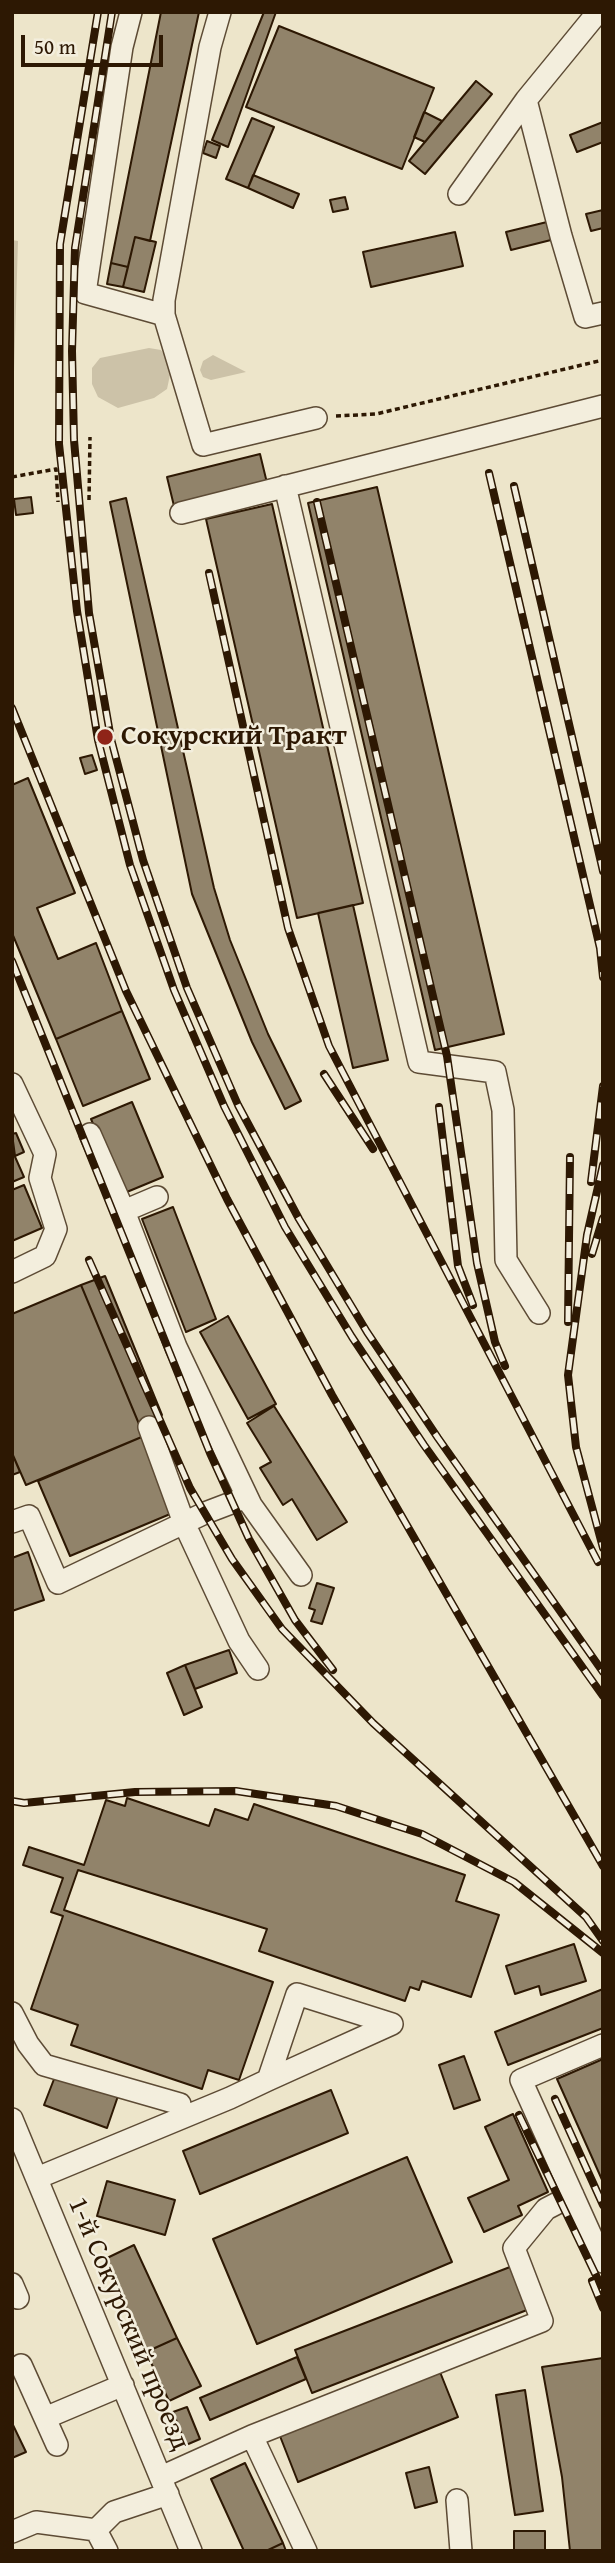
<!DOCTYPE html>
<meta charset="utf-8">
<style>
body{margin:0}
#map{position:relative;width:615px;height:2563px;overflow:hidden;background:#ede5ca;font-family:"Gentium Book Plus",serif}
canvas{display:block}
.frame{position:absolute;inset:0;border:14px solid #2d1803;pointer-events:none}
.scale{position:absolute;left:21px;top:35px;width:142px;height:32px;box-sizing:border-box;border:4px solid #2d1803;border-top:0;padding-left:9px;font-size:21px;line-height:24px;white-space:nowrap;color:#2d1803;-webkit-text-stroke:5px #f3eedd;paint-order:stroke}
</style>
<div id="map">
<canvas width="615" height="2563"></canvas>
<div class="frame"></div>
<div class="scale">50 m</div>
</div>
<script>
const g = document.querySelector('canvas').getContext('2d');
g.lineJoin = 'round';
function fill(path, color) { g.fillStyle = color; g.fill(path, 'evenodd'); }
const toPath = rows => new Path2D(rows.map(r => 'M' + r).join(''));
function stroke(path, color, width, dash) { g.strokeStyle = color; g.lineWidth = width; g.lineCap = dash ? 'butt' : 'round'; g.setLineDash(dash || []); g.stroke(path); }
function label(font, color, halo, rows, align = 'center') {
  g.font = font + ' "Gentium Book Plus",serif'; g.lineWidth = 5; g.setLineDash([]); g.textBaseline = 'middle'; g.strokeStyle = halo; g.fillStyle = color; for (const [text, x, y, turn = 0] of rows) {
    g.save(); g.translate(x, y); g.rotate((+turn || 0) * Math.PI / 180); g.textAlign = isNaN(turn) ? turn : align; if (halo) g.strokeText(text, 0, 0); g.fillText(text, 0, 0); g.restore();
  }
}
const green = toPath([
 [12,240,18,241,12,437],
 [149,348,161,350,167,359,170,375,167,389,154,398,118,408,98,397,92,384,92,368,100,358],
 [213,355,246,372,211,380,203,377,200,370,203,361]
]);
const building = toPath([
 [161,12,199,12,150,241,135,237,128,267,111,263,161,12],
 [264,12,276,12,228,147,212,140,264,12],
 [279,26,434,88,402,169,246,107,279,26],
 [476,81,492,94,425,174,409,161,476,81],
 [424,112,442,121,425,142,414,137,424,112],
 [252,118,274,127,248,188,226,179,252,118],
 [603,122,603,142,577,152,570,135,603,122],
 [207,141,220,146,216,158,203,153,207,141],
 [253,175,299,194,293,208,248,188,253,175],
 [345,197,348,209,333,212,330,200,345,197],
 [603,210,603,228,591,231,586,214,603,210],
 [547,222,551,240,511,250,506,232,547,222],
 [455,232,463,266,371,287,363,252,455,232],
 [135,237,156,242,144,292,123,287,135,237],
 [111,263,128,267,123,287,107,284,111,263],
 [260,454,267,483,174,506,167,477,260,454],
 [377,487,504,1034,435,1050,308,503,377,487],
 [31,497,33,513,16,515,14,499,31,497],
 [126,498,214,888,230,940,268,1034,301,1101,285,1109,252,1042,192,894,110,502,126,498],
 [272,504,363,903,297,918,206,519,272,504],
 [92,755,97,770,85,774,80,758,92,755],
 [28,778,75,893,37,908,58,959,96,943,122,1011,56,1039,12,933,12,785,28,778],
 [353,905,388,1060,353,1068,318,913,353,905],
 [122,1011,150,1079,83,1106,56,1039,122,1011],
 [132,1102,163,1177,122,1194,91,1119,132,1102],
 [16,1133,24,1152,15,1156,12,1134,16,1133],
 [12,1150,24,1177,12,1182,12,1150],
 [24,1185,42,1228,12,1241,12,1190,24,1185],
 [173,1207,216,1319,186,1332,142,1219,173,1207],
 [105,1276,162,1415,139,1424,81,1285,105,1276],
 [81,1285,144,1436,26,1485,12,1453,12,1314,81,1285],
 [228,1316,276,1404,248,1419,200,1332,228,1316],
 [274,1406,347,1522,317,1540,292,1499,283,1505,260,1468,271,1462,247,1423,274,1406],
 [144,1436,175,1512,70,1556,38,1481,144,1436],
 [12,1453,20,1472,12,1475,12,1453],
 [28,1552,44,1600,12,1611,12,1558,28,1552],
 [317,1583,334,1588,322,1624,311,1621,315,1610,309,1608,317,1583],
 [229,1650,237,1673,195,1689,185,1665,229,1650],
 [185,1665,202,1707,184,1715,167,1673,185,1665],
 [127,1798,209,1826,215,1809,248,1820,254,1804,465,1875,456,1901,499,1915,471,1997,422,1981,419,1990,410,1987,405,2001,259,1951,267,1929,78,1870,64,1910,273,1982,239,2080,208,2070,202,2089,71,2045,78,2025,31,2009,63,1916,51,1912,63,1878,23,1865,29,1847,84,1865,106,1800,125,1806,127,1798],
 [574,1944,586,1981,541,1995,539,1986,515,1994,506,1966,574,1944],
 [603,1989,603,2028,508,2065,495,2032,603,1989],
 [464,2056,480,2100,454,2109,439,2065,464,2056],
 [603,2059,603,2182,557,2079,603,2059],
 [56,2074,118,2096,107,2128,44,2105,56,2074],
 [331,2090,348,2133,200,2194,183,2151,331,2090],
 [513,2114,548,2192,518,2206,522,2215,484,2232,468,2198,509,2180,485,2127,513,2114],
 [407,2157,452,2262,257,2344,213,2239,407,2157],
 [107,2181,175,2200,165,2235,97,2216,107,2181],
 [134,2245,177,2338,146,2352,105,2259,134,2245],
 [510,2267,527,2310,312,2393,295,2350,510,2267],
 [177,2338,201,2386,169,2401,146,2352,177,2338],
 [297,2357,306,2379,210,2420,200,2398,297,2357],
 [603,2358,603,2551,570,2551,562,2477,542,2367,603,2358],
 [438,2367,458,2417,298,2482,278,2431,438,2367],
 [525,2390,543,2511,515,2515,496,2395,525,2390],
 [187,2407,200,2439,186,2445,173,2412,187,2407],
 [12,2423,26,2452,12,2458,12,2423],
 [245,2463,283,2543,266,2551,244,2551,211,2479,245,2463],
 [429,2467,437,2502,415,2508,406,2473,429,2467],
 [514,2531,545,2531,545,2551,514,2551,514,2531],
 [283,2543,286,2551,266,2551,283,2543]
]);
const path = toPath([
 [336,416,376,414,603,360],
 [12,477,56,469,58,502],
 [89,500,90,437]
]);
const minor = toPath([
 [131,12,122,47,85,293,164,315],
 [220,12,210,47,164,300,164,315,203,445,316,418],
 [598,12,526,100,561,236,585,317,603,313],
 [459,194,526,100],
 [285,486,419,1062,495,1072,503,1110,506,1260,539,1313],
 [181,513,603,406],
 [12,1084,45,1154,40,1178,56,1229,45,1256,12,1272],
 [90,1134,124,1211],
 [157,1197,124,1211,176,1347,251,1505,301,1575],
 [149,1427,184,1523,239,1641,258,1669],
 [12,1522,29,1516,58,1583,205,1513,247,1497],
 [12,2013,28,2044,44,2065,180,2104],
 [603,2045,521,2080,603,2262],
 [12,2119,191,2551],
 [37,2178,230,2098,268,2080,392,2024,297,1994,268,2080],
 [12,2284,18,2298],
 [21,2365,57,2445],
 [45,2418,123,2385],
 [252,2436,542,2321,514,2248,546,2209,573,2195],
 [161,2477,252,2436,306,2551],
 [457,2500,461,2551],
 [96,2530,114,2512,168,2494],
 [12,2532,36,2522,96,2530,107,2551]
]);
const rail = toPath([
 [98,12,60,244,59,444,77,611,98,740,130,865,174,990,224,1106,285,1227,352,1337,424,1445,603,1696],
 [112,12,75,248,72,351,74,440,89,613,111,739,143,860,187,988,238,1105,299,1219,367,1332,438,1438,603,1672],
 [489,473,600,948,603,977],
 [514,486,603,871],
 [317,502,447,1056,477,1263,495,1342,505,1366],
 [209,573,288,928,329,1046,598,1562],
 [12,708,126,991,227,1199,332,1395,603,1866],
 [12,961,210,1453,249,1539,295,1620,333,1670],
 [324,1074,373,1149],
 [439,1107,458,1266,473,1305],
 [603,1165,587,1235,568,1375,576,1447,603,1548],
 [591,1182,603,1086],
 [592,1254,603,1218],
 [89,1260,190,1488,232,1559,282,1629,373,1723,586,1917,603,1941],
 [568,1322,570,1157],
 [12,1801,24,1803,135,1792,236,1791,336,1806,422,1834,514,1882,603,1953],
 [555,2099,603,2205],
 [519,2115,603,2290],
 [592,2281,603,2308]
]);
const markers = [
 [105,737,9,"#8f2418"]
];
const poiNames = [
 ["Сокурский Тракт",121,737]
];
const streetNames = [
 ["1-й Сокурский проезд",128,2324,67]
];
fill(green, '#ccc2a8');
fill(building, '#91836a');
stroke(building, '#2d1803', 2);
stroke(minor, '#5d4b35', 24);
stroke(path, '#2d1803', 3.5, [5, 3.5]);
stroke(minor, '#f3eedd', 21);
stroke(rail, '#2d1803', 8);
stroke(rail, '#f3eedd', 5, [16]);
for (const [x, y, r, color] of markers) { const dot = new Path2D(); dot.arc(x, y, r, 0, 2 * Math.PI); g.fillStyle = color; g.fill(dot); stroke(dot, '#f3eedd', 2.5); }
label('bold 28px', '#2d1803', '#f3eedd', poiNames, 'left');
label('28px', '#2d1803', '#f3eedd', streetNames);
</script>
